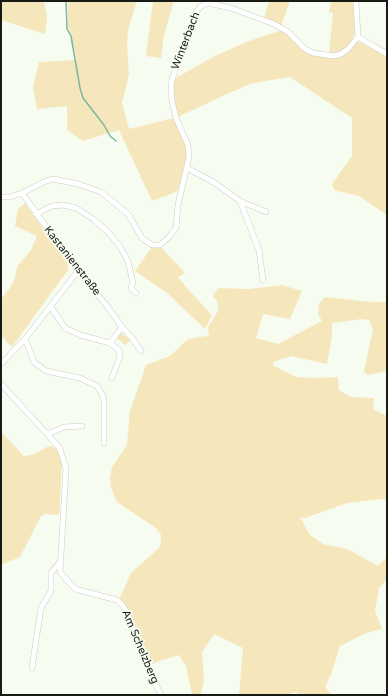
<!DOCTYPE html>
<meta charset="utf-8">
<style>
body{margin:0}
#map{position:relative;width:388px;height:696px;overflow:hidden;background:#f7fcf1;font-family:"Varela Round",sans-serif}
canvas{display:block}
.frame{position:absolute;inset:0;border:2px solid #181a16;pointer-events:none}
</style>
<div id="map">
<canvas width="388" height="696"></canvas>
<div class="frame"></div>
</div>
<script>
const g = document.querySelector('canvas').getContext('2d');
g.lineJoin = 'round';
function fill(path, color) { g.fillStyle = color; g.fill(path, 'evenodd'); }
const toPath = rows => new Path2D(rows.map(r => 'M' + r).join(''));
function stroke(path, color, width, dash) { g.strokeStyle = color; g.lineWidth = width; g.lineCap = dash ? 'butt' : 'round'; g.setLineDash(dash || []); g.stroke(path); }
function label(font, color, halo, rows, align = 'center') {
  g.font = font + ' "Varela Round",sans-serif'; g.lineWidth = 4; g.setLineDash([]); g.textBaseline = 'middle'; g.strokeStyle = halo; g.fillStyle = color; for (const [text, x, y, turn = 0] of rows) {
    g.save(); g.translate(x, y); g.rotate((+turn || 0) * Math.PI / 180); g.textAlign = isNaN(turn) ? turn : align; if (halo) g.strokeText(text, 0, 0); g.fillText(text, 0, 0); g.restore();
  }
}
const green = toPath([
 [1,1,44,1,47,18,45,34,1,20],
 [68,1,137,1,128,30,127,45,129,75,122,103,129,129,174,118,186,146,187,157,178,191,152,201,119,130,83,141,67,130,67,106,37,109,33,87,39,62,77,60,68,26],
 [153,1,174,1,164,35,161,58,146,56],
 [269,1,290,1,281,26,264,18],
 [331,1,354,1,355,33,347,48,341,52,329,54,333,13,329,12],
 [282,30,305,50,341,56,347,53,356,43,358,42,363,43,387,56,387,215,359,196,334,190,332,184,352,156,352,118,290,77,253,83,229,93,178,117,172,93,174,79,213,57,246,42],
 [25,203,68,264,68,270,12,347,1,336,1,299,10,288,15,278,17,267,31,250,37,236,15,226,18,209],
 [152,247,161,247,185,273,178,277,185,286,212,315,205,329,167,293,135,271],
 [282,285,302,291,290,319,263,314,256,338,278,344,322,321,318,314,319,304,325,297,370,302,387,302,387,371,367,375,364,371,373,330,369,320,362,319,332,323,332,336,327,364,291,356,273,362,274,366,296,377,315,378,338,377,339,390,351,397,374,398,373,409,387,416,387,500,382,499,347,503,305,518,300,517,310,535,323,544,347,549,378,566,387,557,387,579,379,588,375,611,382,629,366,633,340,646,331,674,325,687,332,695,299,695,296,692,286,695,239,695,243,648,214,634,202,652,204,679,201,695,192,695,186,666,179,655,162,660,145,667,129,611,119,600,131,573,159,548,161,544,161,535,156,528,117,502,111,488,110,478,112,467,127,445,130,411,146,365,170,356,188,339,206,336,209,337,208,327,218,311,218,306,217,301,213,296,218,288,249,289],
 [120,332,130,340,125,345,117,338],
 [1,432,24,456,32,455,47,447,52,446,58,451,62,464,59,515,46,514,41,516,20,557,1,565]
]);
const stream = toPath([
 [66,1,67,29,71,36,80,88,83,98,104,125,110,136,116,141]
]);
const minor = toPath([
 [358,37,387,54],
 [187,168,215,183,240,201,266,212],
 [22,193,78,271,107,306,122,327,110,343],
 [1,197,10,197,22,193,46,181,53,179,78,184,101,192,128,214,142,238,152,245,160,245,169,237,176,228,178,205,189,157,188,145,176,118,172,101,171,84,177,63,196,12,201,6,208,3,231,8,274,24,287,31,305,49,313,53,334,56,341,54,348,49,358,37,356,1],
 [240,201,259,250,263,280],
 [36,214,52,206,63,205,76,208,93,219,107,231,119,245,128,261,133,283,131,288,136,293],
 [51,307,65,328,80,335,110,343,119,350,120,356,112,378],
 [122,327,132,338,141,351],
 [25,339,34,362,46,371,80,378,97,386,102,394,104,400,104,443],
 [1,364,25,339,78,271],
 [1,384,59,447,66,468,60,572,75,589,117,600,123,606,128,614,147,666,161,695],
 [48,434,64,427,82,426],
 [32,668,41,608,51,591,51,573,60,562]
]);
const streetNames = [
 ["Winterbach",186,41,-69],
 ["Kastanienstraße",72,261,52],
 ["Am Schelzberg",140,647,67]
];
fill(green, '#f6e6bb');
stroke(stream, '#7cb79f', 1.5);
stroke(minor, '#c9cfc4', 6);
stroke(minor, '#fff', 5);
label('11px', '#181a16', '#f7fcf1', streetNames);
</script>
